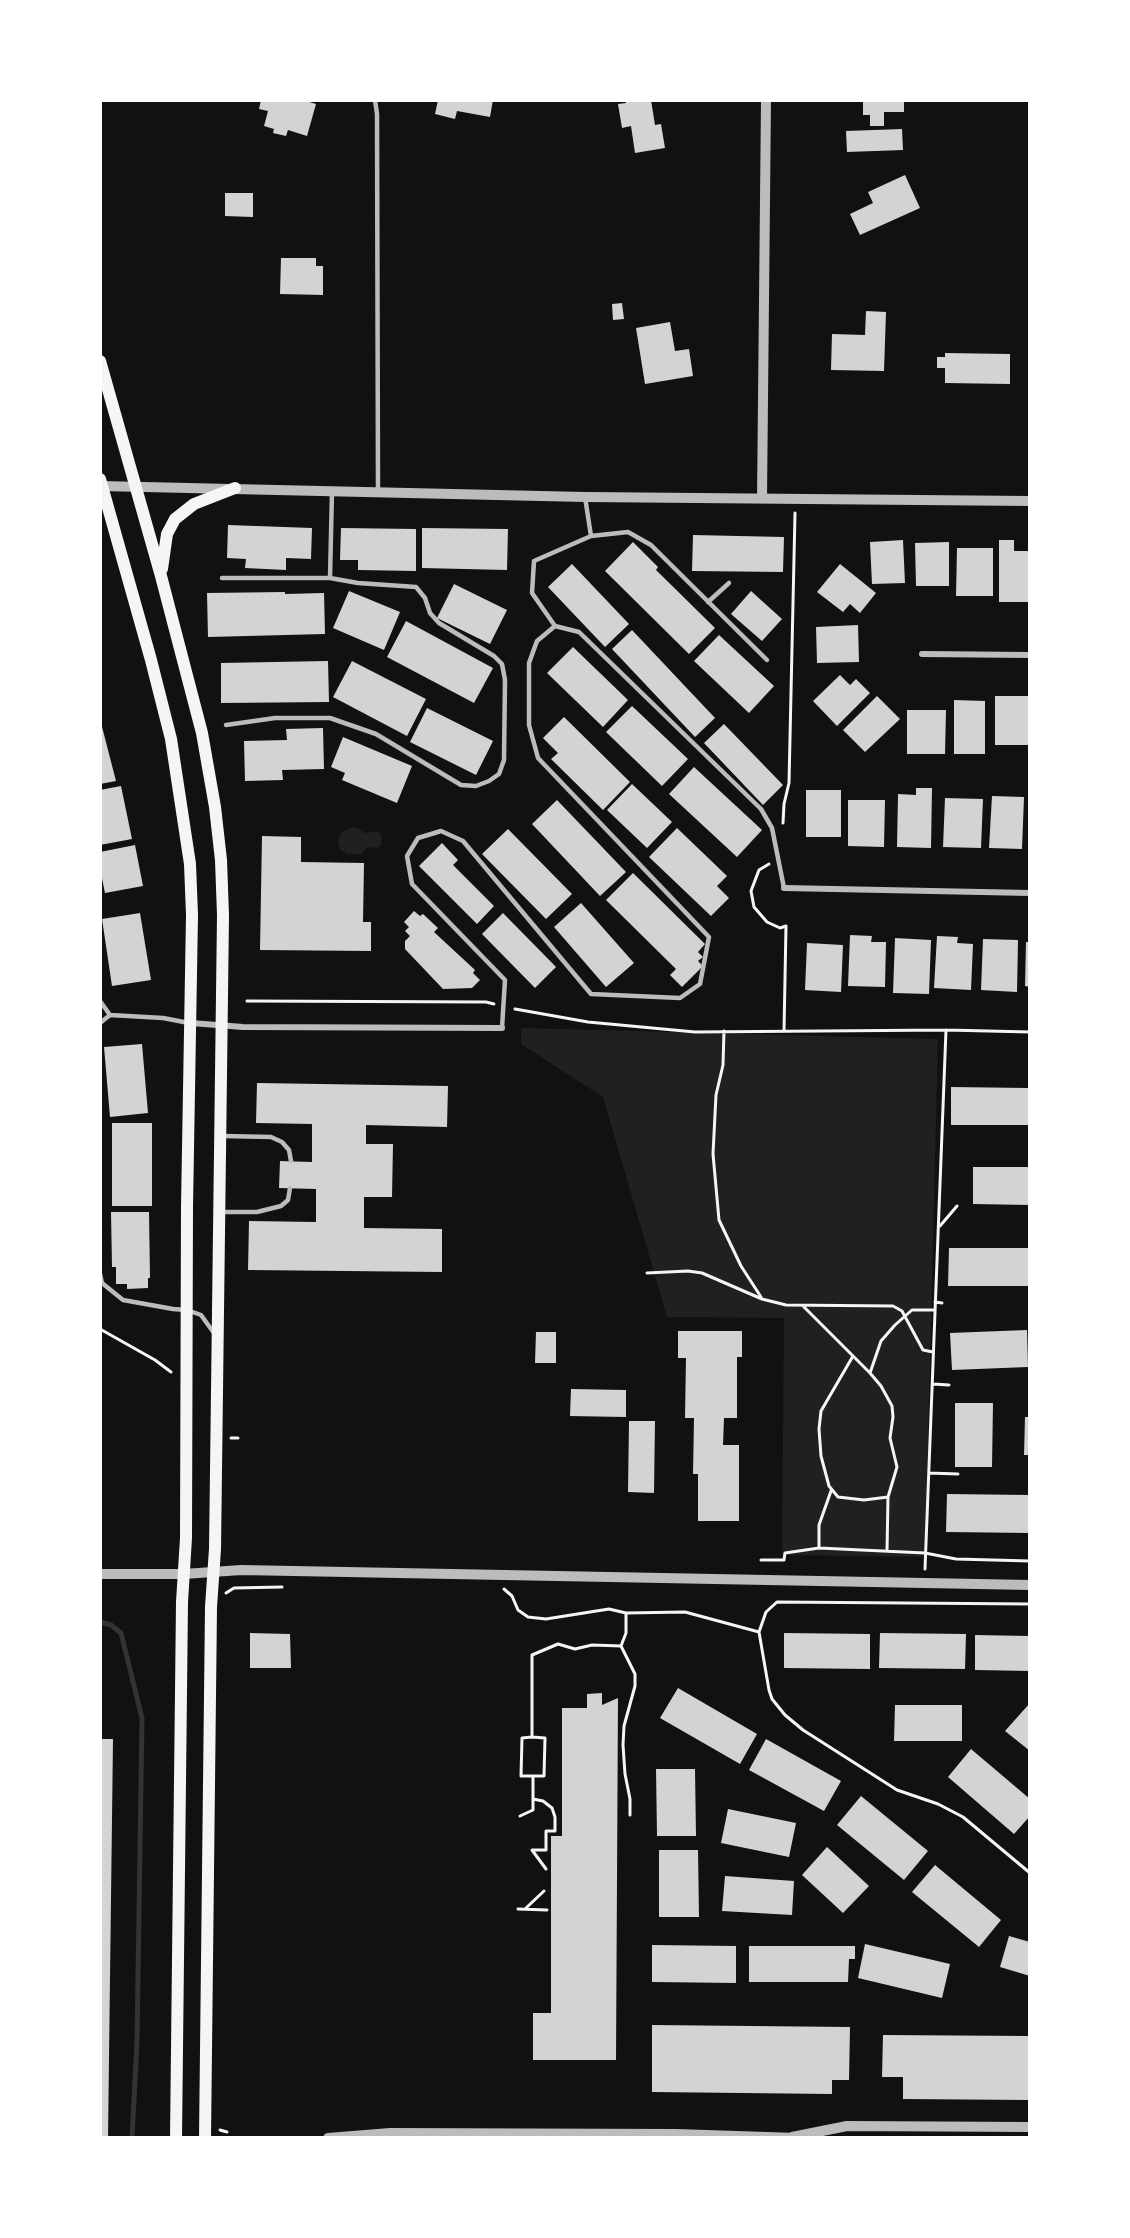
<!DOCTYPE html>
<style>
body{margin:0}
#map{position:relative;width:1130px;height:2238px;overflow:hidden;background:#111;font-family:Signika,sans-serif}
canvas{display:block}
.frame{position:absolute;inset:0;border:102px solid #fff;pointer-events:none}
</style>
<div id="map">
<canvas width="1130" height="2238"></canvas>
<div class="frame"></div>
</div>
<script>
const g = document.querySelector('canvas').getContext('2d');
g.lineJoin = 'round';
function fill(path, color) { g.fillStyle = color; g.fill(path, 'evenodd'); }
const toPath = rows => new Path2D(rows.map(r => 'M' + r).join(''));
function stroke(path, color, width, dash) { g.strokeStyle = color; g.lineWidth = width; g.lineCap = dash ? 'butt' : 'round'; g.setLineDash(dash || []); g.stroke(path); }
const green = toPath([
 [350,828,357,828,365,833,378,831,382,837,381,845,377,848,367,847,361,854,347,854,340,849,338,841,341,833],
 [521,1028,938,1039,925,1557,782,1555,784,1318,667,1317,603,1097,521,1044]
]);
const stream = toPath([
 [100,1622,111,1625,121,1633,142,1718,137,2042,132,2138]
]);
const building = toPath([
 [261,100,303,100,316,104,307,136,288,130,286,136,273,133,274,129,264,126,268,111,259,109],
 [438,100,493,100,490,117,457,111,455,119,435,114],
 [625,100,651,100,655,125,661,124,665,148,635,153,631,126,622,128,618,104,626,103],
 [863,100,904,100,904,112,884,112,884,126,870,126,870,115,863,115],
 [902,129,903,150,847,152,846,131],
 [905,175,920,208,860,235,850,214,873,203,868,192],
 [225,193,253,193,253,217,225,216],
 [281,258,316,258,316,266,323,266,323,295,280,294],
 [622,303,624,319,613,320,612,304],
 [866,311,886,312,884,371,831,370,832,334,865,335],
 [670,322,675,351,689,349,693,376,645,384,636,328],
 [945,353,1010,354,1010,384,945,383,945,368,937,368,937,357,945,357],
 [228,525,312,528,311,559,286,558,286,570,245,568,246,559,227,558],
 [341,528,416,529,416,571,358,570,358,560,340,560],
 [422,528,508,529,507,570,422,568],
 [693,535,784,537,783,572,692,571],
 [903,540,905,583,872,584,870,542],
 [999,540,1014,540,1014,551,1030,551,1030,602,999,602],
 [633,542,658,567,656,570,715,628,689,654,605,571],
 [949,542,949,586,916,586,915,543],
 [957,548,993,548,993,596,956,596],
 [572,564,629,624,605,647,548,587],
 [840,564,876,593,860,613,850,604,843,612,817,592],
 [454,584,507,610,490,644,437,618],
 [349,591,400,612,384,650,333,628],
 [751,591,782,619,762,641,731,614],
 [285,592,285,594,324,593,325,634,208,637,207,593],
 [406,621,493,668,474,703,387,657],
 [858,625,859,662,817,663,816,627],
 [632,630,715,718,695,737,612,649],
 [719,635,774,686,749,713,694,661],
 [573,647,628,700,603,727,547,673],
 [328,661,329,702,221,703,221,663],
 [352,661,426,699,407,736,333,697],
 [840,675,850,685,856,679,870,693,837,726,813,701],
 [877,696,900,719,865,752,843,730],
 [995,696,1028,696,1028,745,995,745],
 [954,700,985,701,985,754,954,754],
 [632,706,688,759,662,786,606,732],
 [427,708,493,741,476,775,410,742],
 [907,710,946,710,945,754,907,754],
 [564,717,630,782,603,810,551,759,558,753,543,738],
 [100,719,116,781,100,784],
 [724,724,783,785,763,805,704,743],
 [323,728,324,769,282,770,283,780,245,781,244,741,287,740,286,729],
 [343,737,412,766,397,803,342,780,345,773,331,767],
 [694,767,762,830,737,857,669,794],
 [632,784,672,822,647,848,607,810],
 [121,786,132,839,100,845,100,790],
 [916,788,932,788,931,848,897,847,898,794,916,795],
 [806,790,841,790,841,837,806,837],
 [992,796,1024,797,1022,849,989,848],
 [945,798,983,799,981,848,943,847],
 [557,800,626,872,600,896,532,824],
 [848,800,885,800,884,847,848,846],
 [677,828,727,876,717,886,729,898,711,916,649,857],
 [508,829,572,894,546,919,482,854],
 [262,836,301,837,301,862,364,863,363,922,371,922,371,951,260,950],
 [442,843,458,860,453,865,494,906,477,924,419,866],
 [135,845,143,886,105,893,100,869,100,852],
 [633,873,705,944,698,952,703,957,698,961,703,966,682,987,670,975,676,969,606,900],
 [581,903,634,963,606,987,554,927],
 [414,911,420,916,423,914,438,928,434,932,475,970,473,973,480,980,472,988,443,989,405,949,405,941,410,936,405,931,409,927,404,922],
 [140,913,151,980,112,986,102,919],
 [503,913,556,967,535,988,482,934],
 [850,935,872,936,871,942,886,942,885,987,848,986],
 [937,936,958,937,957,943,973,944,971,990,934,988],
 [895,938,931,940,929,994,893,993],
 [983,939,1018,940,1017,992,981,990],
 [1026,942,1030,942,1030,987,1025,986],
 [807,943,843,945,841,992,805,990],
 [142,1044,148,1113,110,1117,104,1047],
 [257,1083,448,1086,447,1127,366,1125,366,1144,393,1144,392,1197,364,1197,364,1228,442,1229,442,1272,248,1270,249,1221,316,1222,316,1189,279,1188,280,1161,312,1162,312,1124,256,1123],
 [951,1087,1028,1088,1028,1125,951,1125],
 [112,1123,152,1123,152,1206,112,1206],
 [973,1167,1030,1167,1030,1205,973,1204],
 [111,1212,149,1212,150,1278,148,1278,148,1288,127,1289,127,1284,116,1284,116,1267,112,1267],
 [949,1248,1030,1248,1030,1286,948,1286],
 [1027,1330,1028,1367,952,1370,950,1333],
 [678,1331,742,1331,742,1357,737,1357,737,1418,724,1418,723,1445,739,1445,739,1521,698,1521,698,1474,693,1474,694,1418,685,1418,686,1358,678,1358],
 [536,1332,556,1332,556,1363,535,1363],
 [571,1389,626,1390,626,1417,570,1416],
 [955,1403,993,1403,992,1467,955,1467],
 [1025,1417,1030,1417,1030,1455,1024,1455],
 [629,1421,655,1421,654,1493,628,1492],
 [947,1494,1030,1495,1030,1533,946,1532],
 [250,1633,290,1634,291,1668,250,1668],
 [784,1633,870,1634,870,1669,784,1668],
 [880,1633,966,1634,965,1669,879,1668],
 [975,1635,1030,1636,1030,1671,975,1670],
 [678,1688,757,1734,740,1764,660,1718],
 [602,1693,602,1705,618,1698,616,2060,533,2060,533,2013,551,2013,551,1836,562,1836,562,1708,587,1708,587,1694],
 [1030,1703,1030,1751,1005,1731],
 [895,1705,962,1705,962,1741,894,1741],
 [100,1739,113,1739,108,2138,100,2138],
 [766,1739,841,1781,824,1811,749,1770],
 [971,1749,1030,1799,1030,1816,1014,1834,948,1777],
 [656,1769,695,1769,696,1836,657,1836],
 [861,1796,928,1851,904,1880,837,1825],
 [728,1809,796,1823,789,1857,721,1843],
 [827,1847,869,1886,843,1913,802,1875],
 [659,1850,698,1850,699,1917,659,1917],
 [935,1865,1001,1920,979,1947,912,1892],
 [725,1876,794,1881,792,1915,722,1911],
 [1009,1936,1030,1942,1030,1976,1000,1967],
 [865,1944,950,1964,942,1998,858,1978],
 [652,1945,736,1946,736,1983,652,1982],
 [749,1946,855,1946,855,1959,849,1959,848,1982,749,1982],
 [652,2025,850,2027,849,2080,832,2080,832,2094,652,2092],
 [883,2035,1030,2036,1030,2100,903,2099,903,2077,882,2077]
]);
const path = toPath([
 [783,823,784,804,789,783,795,513],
 [769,864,759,870,751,891,754,907,767,922,780,928,786,926,784,1031],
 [247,1001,486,1002,494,1004],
 [515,1009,588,1022,695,1032,946,1030,1030,1032],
 [724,1031,723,1065,716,1095,713,1154,719,1220,741,1266,761,1297],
 [940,1226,957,1206],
 [647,1273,688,1271,702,1273,762,1299,786,1305,893,1306,902,1311,923,1350,933,1352],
 [935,1302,942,1303],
 [803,1306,870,1373,881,1386,892,1406,893,1417,890,1438,897,1467,888,1497,887,1551],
 [100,1329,155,1360,171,1372],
 [853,1356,821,1411,819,1429,821,1456,829,1486,838,1497,864,1500,888,1497],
 [870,1373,881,1341,895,1325,912,1310,935,1310],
 [933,1384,949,1385],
 [231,1438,238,1438],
 [929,1473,958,1474],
 [819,1548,819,1525,831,1491],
 [761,1560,784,1560,785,1553,819,1548,925,1553,956,1559,1030,1561],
 [925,1569,946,1030],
 [504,1589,512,1596,518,1610,528,1617,546,1619,609,1609,626,1613,685,1612,759,1632,769,1690,772,1699,785,1715,803,1730,897,1790,938,1804,963,1817,1030,1873],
 [226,1593,234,1588,282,1587],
 [759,1632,766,1612,777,1602,1030,1604],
 [621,1646,635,1674,635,1686,624,1726,623,1745,625,1774,630,1799,630,1815],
 [532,1737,545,1738,544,1776,521,1776,522,1738,532,1737,532,1655,558,1644,575,1649,592,1645,621,1646,626,1633,626,1613],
 [533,1799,543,1801,552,1808,555,1817,555,1831,546,1831,546,1850,532,1850,546,1869],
 [520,1816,533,1810,533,1776],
 [526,1908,544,1891],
 [518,1909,547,1910],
 [220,2130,227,2132]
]);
const service = toPath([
 [375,100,377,114,378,491],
 [585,497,591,536],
 [222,578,330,578,358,583,416,587,425,598,430,613,439,623,494,656,502,664,505,680,504,760,499,774,489,781,476,786,461,785,376,734,330,718,275,718,226,725],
 [330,578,332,491],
 [708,602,729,583],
 [555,626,532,593,534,561,591,536,628,532,651,545,767,660],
 [100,1001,110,1015,163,1018,189,1023],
 [100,1023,110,1015],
 [502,1028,505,980,412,884,407,856,418,838,441,831,463,841,591,994,680,998,700,984,709,937,538,758,529,725,529,663,537,641,555,626,579,632,761,809,772,828,784,888],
 [223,1136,271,1137,282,1142,289,1150,291,1161],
 [222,1212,257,1212,281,1206,288,1200,290,1188],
 [100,1274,102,1283,123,1300,173,1309,187,1310,201,1315,214,1333]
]);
const minor = toPath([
 [922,654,1030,655],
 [784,888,1030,893],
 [191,1023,243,1027,502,1028]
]);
const tertiary = toPath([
 [100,486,585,497,1030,501],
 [762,499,766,100],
 [100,1574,184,1574,241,1570,1030,1585],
 [792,2137,847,2126,1030,2127],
 [328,2138,390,2133,676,2134,797,2138]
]);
const secondary = toPath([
 [100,361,161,576,202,733,215,807,221,860,223,915,215,1549,211,1607,205,2138],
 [100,479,151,660,171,739,190,864,192,915,187,1207,186,1538,182,1602,176,2138],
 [162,569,167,534,175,519,194,504,235,488]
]);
fill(green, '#202020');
stroke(stream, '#333', 5);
fill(building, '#d3d3d3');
stroke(path, '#f5f5f5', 3);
stroke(service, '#bcbcbc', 4.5);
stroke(minor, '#bcbcbc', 6);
stroke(tertiary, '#bcbcbc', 10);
stroke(secondary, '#f5f5f5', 12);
</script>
